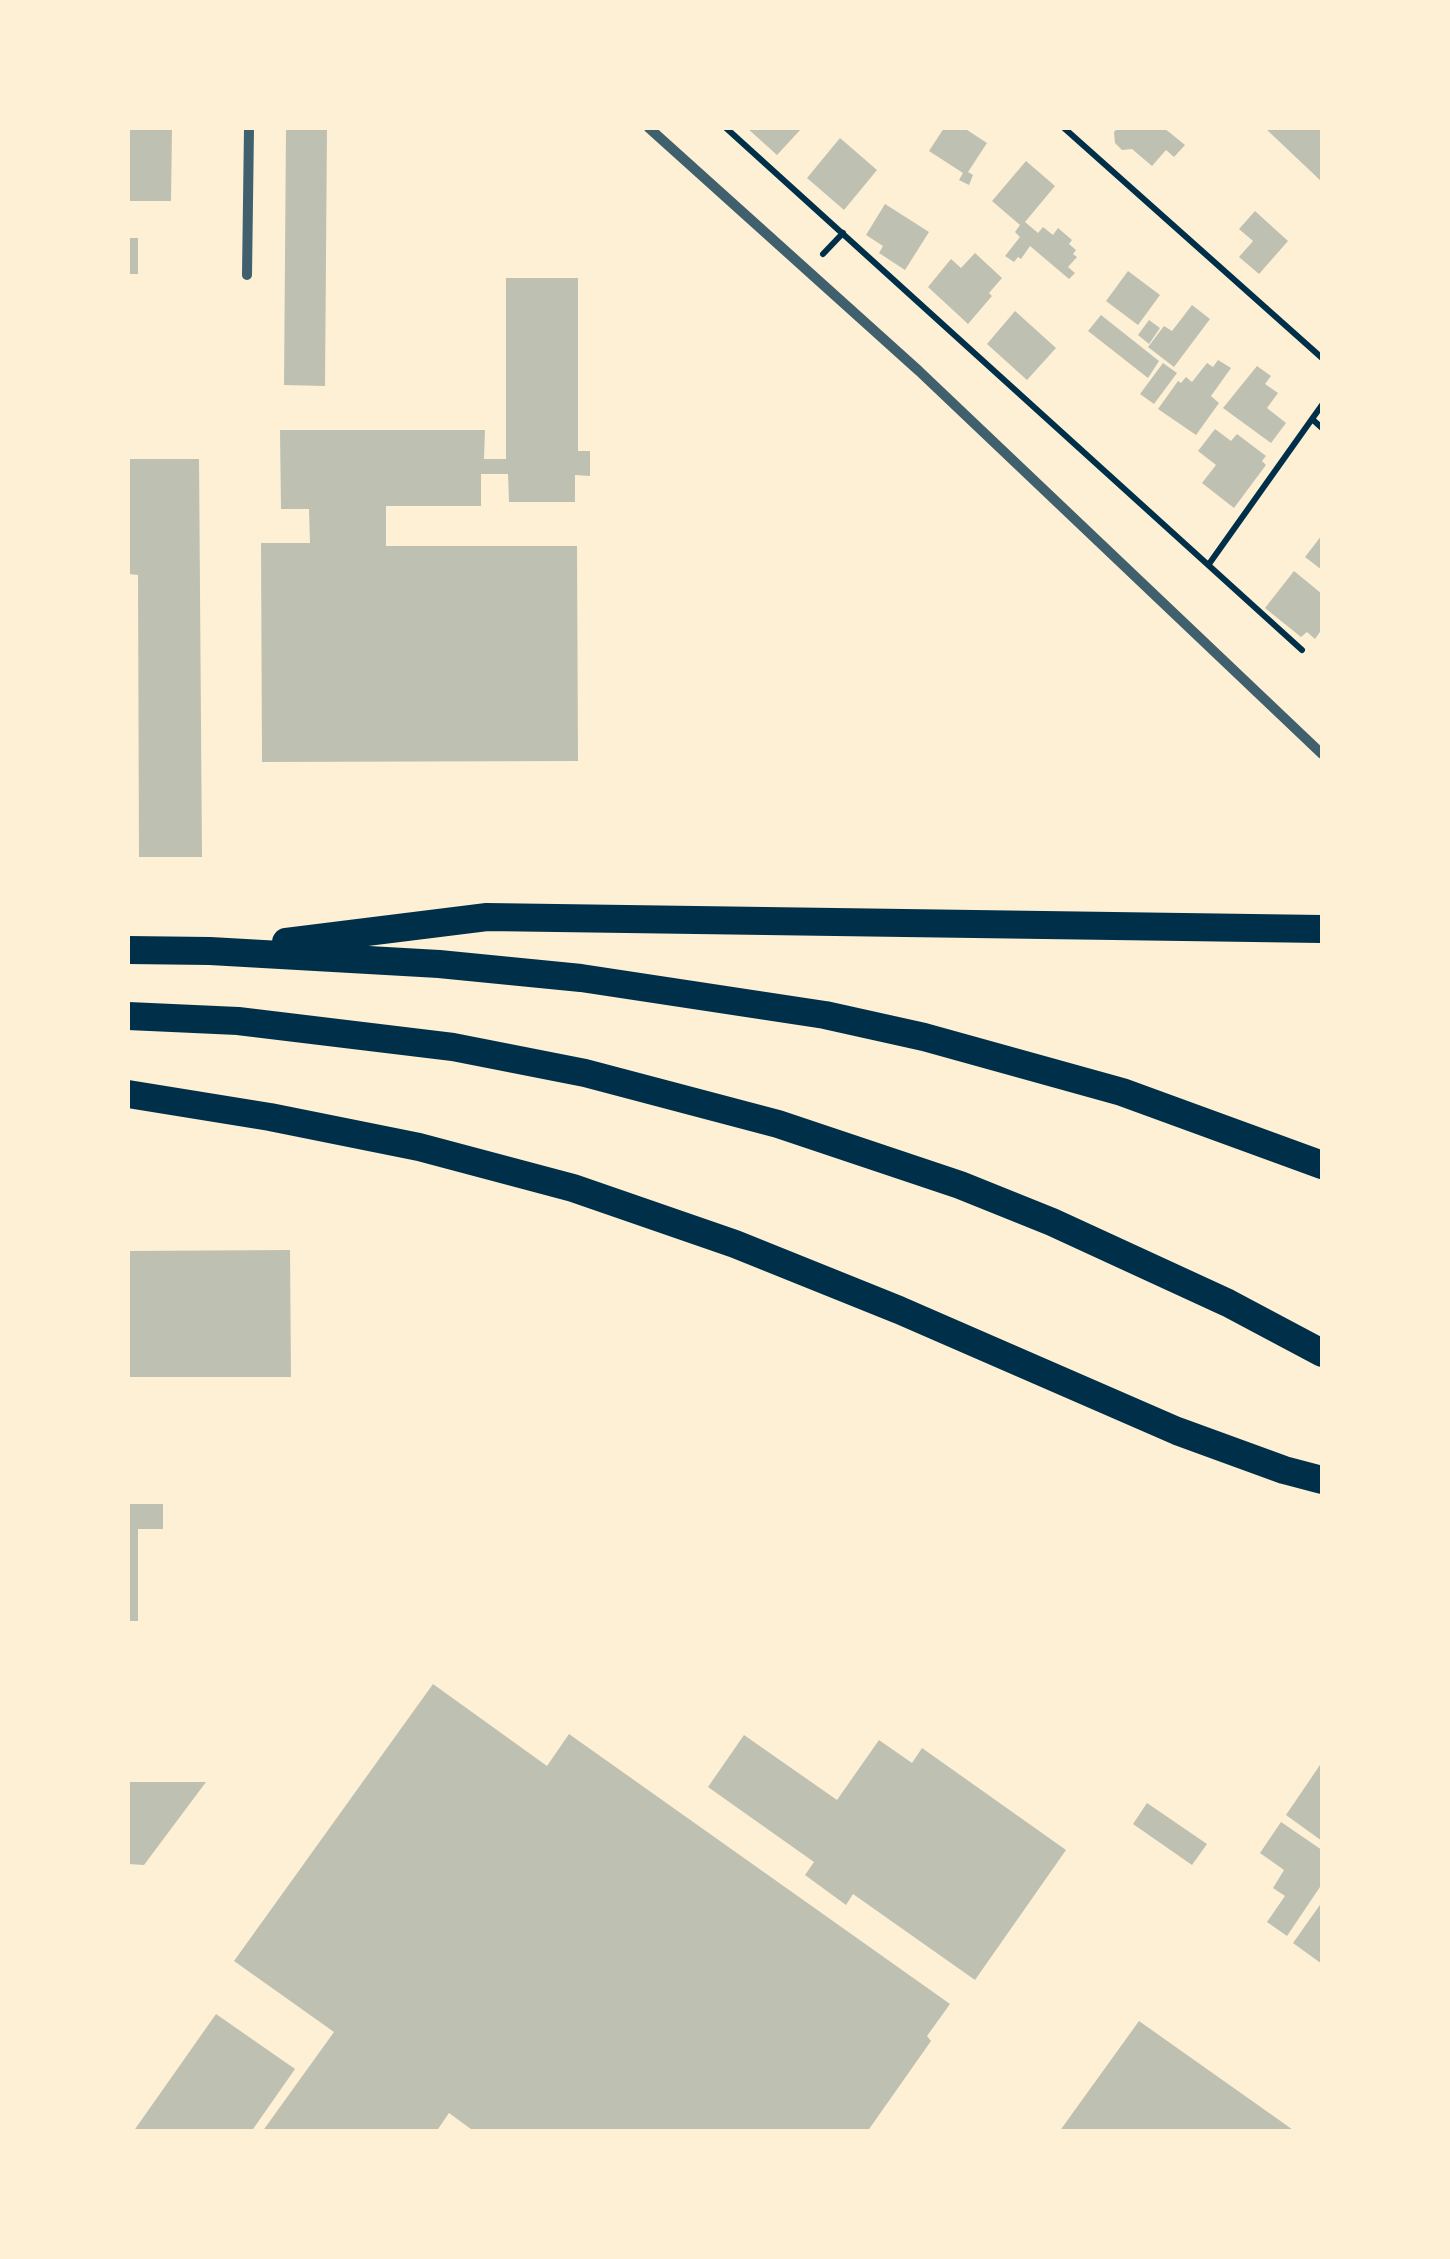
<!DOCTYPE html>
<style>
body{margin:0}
#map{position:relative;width:1450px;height:2259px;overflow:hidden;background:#fdf0d5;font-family:Commissioner,sans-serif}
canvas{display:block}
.frame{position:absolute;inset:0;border:130px solid #fdf0d5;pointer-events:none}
</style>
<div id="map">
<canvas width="1450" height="2259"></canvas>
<div class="frame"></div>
</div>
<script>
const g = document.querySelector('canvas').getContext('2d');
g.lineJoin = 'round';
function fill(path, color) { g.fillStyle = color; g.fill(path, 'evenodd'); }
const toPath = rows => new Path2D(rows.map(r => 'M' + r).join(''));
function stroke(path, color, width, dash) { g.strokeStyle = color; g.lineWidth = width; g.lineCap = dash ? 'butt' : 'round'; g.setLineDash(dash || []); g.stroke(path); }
const building = toPath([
 [128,128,172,128,171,201,128,201],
 [286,128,327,128,325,386,284,385],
 [747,128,802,128,777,155],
 [944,128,964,128,987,143,968,172,973,175,969,185,959,180,963,173,929,151],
 [1118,128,1164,128,1185,145,1174,157,1166,150,1152,166,1132,149,1122,150,1115,143,1114,132],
 [1265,128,1322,128,1322,182],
 [840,138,877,170,844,210,807,178],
 [1026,161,1055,186,1025,222,1038,233,1043,227,1053,235,1058,228,1072,240,1069,244,1076,250,1073,254,1077,257,1068,267,1075,273,1069,279,1030,246,1021,259,1018,257,1014,262,1005,256,1020,237,1015,232,1020,225,992,201],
 [885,204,929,232,905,270,879,253,883,246,866,235],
 [1255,211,1288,241,1259,274,1239,257,1253,241,1239,229],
 [128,238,138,238,138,274,128,274],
 [975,253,1002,278,989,293,992,296,968,324,928,287,951,259,961,268],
 [1128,271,1160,295,1138,325,1106,301],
 [506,278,578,278,578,451,590,451,590,476,575,475,575,502,509,502,508,474,481,474,481,506,386,506,386,546,577,546,578,761,262,762,261,543,310,543,309,509,281,509,280,430,485,430,484,459,506,459],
 [1192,305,1210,319,1174,367,1148,347,1164,326,1172,331],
 [1015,311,1056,348,1027,380,987,344],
 [1101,315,1159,361,1148,378,1088,331],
 [1149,320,1160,328,1149,344,1138,335],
 [1218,360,1231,368,1211,396,1219,403,1196,435,1158,409,1178,381,1181,383,1186,377,1192,382,1207,363,1213,367],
 [1163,363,1177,373,1154,404,1140,394],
 [1257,366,1271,376,1265,384,1278,393,1267,408,1286,423,1271,443,1223,408],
 [1215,429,1231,441,1237,434,1266,456,1262,461,1266,465,1234,508,1202,483,1216,465,1198,451],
 [128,459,199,459,202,857,139,857,138,575,128,574],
 [1322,535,1322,570,1305,557],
 [1294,571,1322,594,1320,618,1322,629,1315,639,1307,632,1301,637,1265,608],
 [290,1250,291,1377,128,1377,128,1251],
 [128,1504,163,1504,163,1529,138,1529,138,1621,128,1621],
 [433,1684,547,1766,569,1734,950,2004,927,2036,931,2041,867,2132,475,2132,449,2113,436,2132,262,2132,334,2032,234,1961],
 [744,1735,837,1800,879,1740,912,1763,922,1748,1066,1850,975,1980,853,1894,846,1905,805,1875,814,1862,708,1787],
 [1322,1762,1322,1841,1286,1815],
 [128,1782,206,1782,144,1865,128,1864],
 [1147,1803,1207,1844,1192,1865,1133,1824],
 [1281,1822,1322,1850,1322,1884,1287,1936,1267,1922,1285,1896,1273,1888,1284,1870,1260,1853],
 [1322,1902,1322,1964,1293,1943],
 [216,2014,295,2069,251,2132,133,2132],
 [1139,2021,1296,2132,1059,2132]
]);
const path = toPath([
 [726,128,1302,650],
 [1064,128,1322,358],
 [823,254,843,233],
 [1322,405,1312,419,1322,428],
 [1209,564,1312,419]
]);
const minor = toPath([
 [649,128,919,371,1322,754],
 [247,275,249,128]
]);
const motorway = toPath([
 [286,942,487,917,1322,929],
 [128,950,210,951,439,964,581,978,825,1015,924,1037,1122,1092,1322,1165],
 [128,1016,238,1021,453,1047,585,1073,778,1124,960,1185,1052,1222,1228,1303,1322,1353],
 [128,1094,270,1117,419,1147,573,1188,735,1244,899,1310,1177,1431,1284,1470,1322,1480]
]);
fill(building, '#bec0b2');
stroke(path, '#003049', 6);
stroke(minor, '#3f606c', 10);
stroke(motorway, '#003049', 28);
</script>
